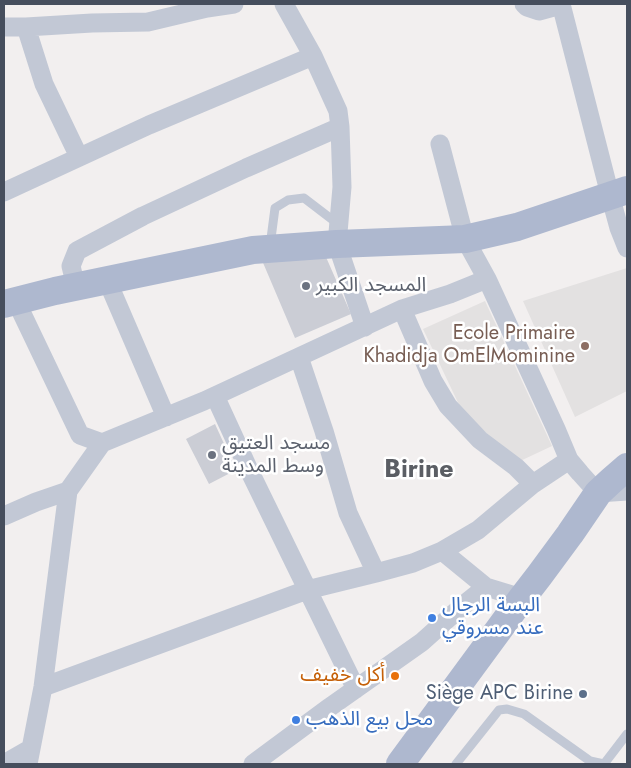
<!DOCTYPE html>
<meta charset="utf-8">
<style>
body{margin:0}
#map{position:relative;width:631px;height:768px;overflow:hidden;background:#f2efef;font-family:Jost,sans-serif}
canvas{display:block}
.frame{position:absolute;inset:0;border:5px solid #464e5d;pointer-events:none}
</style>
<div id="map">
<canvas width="631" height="768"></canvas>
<div class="frame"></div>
</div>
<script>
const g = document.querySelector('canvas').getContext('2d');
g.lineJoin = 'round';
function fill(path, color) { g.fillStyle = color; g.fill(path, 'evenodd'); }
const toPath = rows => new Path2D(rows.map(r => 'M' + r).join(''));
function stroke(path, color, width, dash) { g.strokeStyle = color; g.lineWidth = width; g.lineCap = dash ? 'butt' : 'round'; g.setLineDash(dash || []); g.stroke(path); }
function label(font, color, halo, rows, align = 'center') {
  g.font = font + ' Jost,"Noto Sans Arabic",sans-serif'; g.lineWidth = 5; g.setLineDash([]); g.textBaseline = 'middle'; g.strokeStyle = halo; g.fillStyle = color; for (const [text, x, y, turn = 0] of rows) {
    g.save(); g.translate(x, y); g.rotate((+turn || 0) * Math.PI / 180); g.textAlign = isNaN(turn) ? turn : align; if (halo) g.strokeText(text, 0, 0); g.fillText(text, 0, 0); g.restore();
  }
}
const education = toPath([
 [627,268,627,391,575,417,523,301],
 [485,301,552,446,518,462,462,411,423,329]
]);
const building = toPath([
 [322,248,351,314,295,338,261,258],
 [215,424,236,470,209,484,186,439]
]);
const service = toPath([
 [270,246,275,208,288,200,304,198,338,224],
 [456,764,499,710,507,709,524,714,590,761,604,764,627,734]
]);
const minor = toPath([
 [284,4,313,56],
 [524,4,527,7,539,11,561,5],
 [561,4,610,195,619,228,627,248],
 [4,27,26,27],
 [79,157,44,84,26,27,92,23,148,22,207,8,234,4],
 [4,192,149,125,313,56,338,111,340,127,342,187,337,244,365,327],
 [487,279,556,429,569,460,580,473,598,493,627,491],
 [107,280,166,417],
 [76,287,71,266,77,251,143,216,246,168,340,127],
 [16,301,80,435,102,443],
 [402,309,433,381,448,406,480,440,516,467,533,484,569,460],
 [215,396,249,470,356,689],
 [4,516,36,502,68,491],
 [442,551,486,587],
 [376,573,413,563,442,551,478,530,533,484],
 [43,687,307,590,376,573,348,513,324,431,299,357],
 [4,764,30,749],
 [28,764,43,687,68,491,102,443,204,401,402,309,450,294,487,279,465,239,440,144],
 [253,764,330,707,422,642,461,607,486,587,522,598]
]);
const primary = toPath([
 [4,304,55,291,253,250,337,244,465,239,517,227,627,190],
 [400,764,522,598,539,576,570,534,598,493,612,480,627,467]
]);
const markers = [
 [306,286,5,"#6b7280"],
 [585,346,5,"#8d6e63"],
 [212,455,5,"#6b7280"],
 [432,618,5,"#3f7fe0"],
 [395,676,5,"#e8710a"],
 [583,694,5,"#5c6f8a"],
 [296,720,5,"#3f7fe0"]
];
const worshipNames = [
 ["المسجد الكبير",316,286],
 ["مسجد العتيق",222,444],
 ["وسط المدينة",222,467]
];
const educationNames = [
 ["Ecole Primaire",575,334],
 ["Khadidja OmElMominine",575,357]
];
const shopNames = [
 ["البسة الرجال",442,606],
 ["عند مسروقي",442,629],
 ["محل بيع الذهب",306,720]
];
const foodNames = [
 ["أكل خفيف",385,676]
];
const serviceNames = [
 ["Siège APC Birine",573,694]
];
const districtNames = [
 ["Birine",419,471]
];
fill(education, '#e3e1e1');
fill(building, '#cbcdd5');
stroke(service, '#c2c8d5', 9);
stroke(minor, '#c2c8d5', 19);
stroke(primary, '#aeb8cf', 28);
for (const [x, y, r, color] of markers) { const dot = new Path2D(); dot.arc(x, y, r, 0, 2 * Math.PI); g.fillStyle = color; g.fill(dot); stroke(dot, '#fff', 2); }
label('20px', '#5b616d', '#fff', worshipNames, 'left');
label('20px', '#785e54', '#fff', educationNames, 'right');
label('20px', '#366cbe', '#fff', shopNames, 'left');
label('20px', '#c56008', '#fff', foodNames, 'right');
label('20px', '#4e5e75', '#fff', serviceNames, 'right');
label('bold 25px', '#5b5e64', '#fff', districtNames);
</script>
